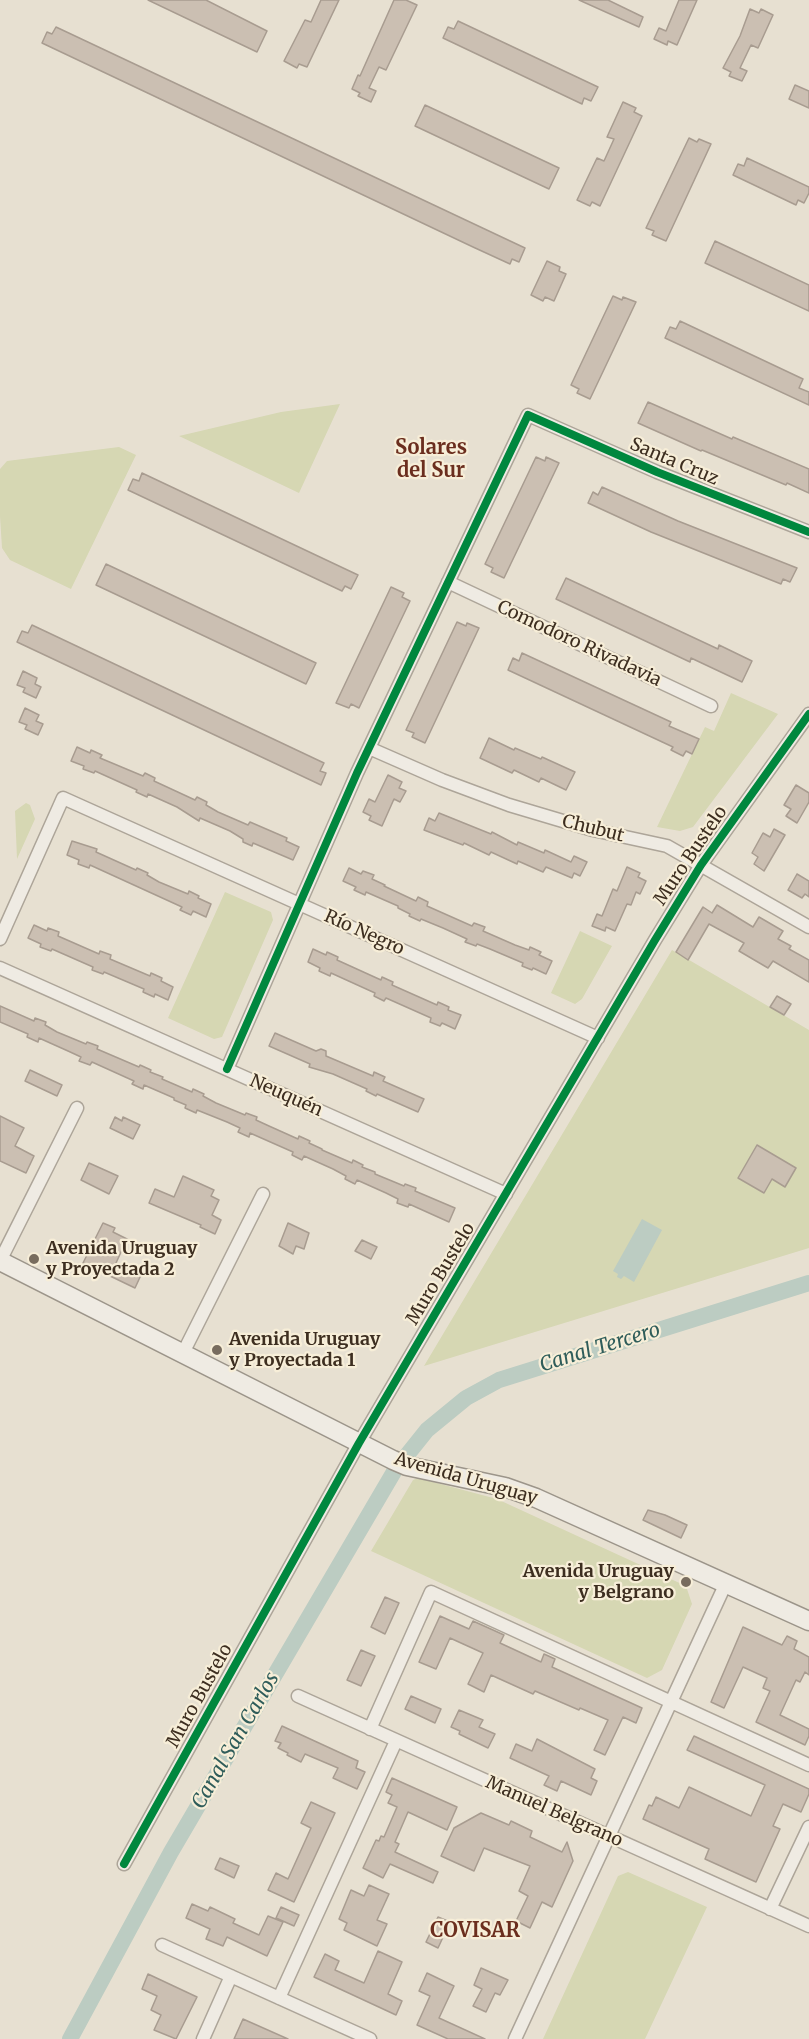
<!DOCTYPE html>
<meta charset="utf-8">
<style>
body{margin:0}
canvas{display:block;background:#e7e0d1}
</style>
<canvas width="809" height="2039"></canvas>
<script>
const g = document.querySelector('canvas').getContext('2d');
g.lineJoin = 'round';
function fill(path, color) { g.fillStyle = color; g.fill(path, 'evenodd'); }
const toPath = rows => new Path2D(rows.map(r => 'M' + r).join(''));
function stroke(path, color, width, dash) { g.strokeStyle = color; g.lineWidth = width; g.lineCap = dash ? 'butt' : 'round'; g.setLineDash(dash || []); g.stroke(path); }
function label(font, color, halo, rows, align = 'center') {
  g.font = font + ' Merriweather,serif'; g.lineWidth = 4.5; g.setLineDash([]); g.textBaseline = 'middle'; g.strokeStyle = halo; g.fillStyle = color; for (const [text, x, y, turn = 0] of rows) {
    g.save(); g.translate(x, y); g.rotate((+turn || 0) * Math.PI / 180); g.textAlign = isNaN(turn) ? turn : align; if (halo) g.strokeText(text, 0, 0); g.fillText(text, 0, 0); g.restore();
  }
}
const green = toPath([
 [340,404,299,493,179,436,281,412],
 [119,447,136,455,71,589,10,560,2,548,0,516,0,469,7,461],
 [731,693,778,714,693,827,680,831,657,827,705,727,714,731],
 [26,803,30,805,35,819,17,859,15,811],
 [225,892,271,912,273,920,222,1037,214,1039,168,1018],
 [580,931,612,946,582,999,575,1004,551,993],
 [672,950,809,1030,809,1248,424,1366],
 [418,1478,497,1499,686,1586,692,1604,662,1670,647,1678,371,1551,413,1480],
 [628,1872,707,1907,645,2039,543,2039,618,1876]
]);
const water = toPath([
 [642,1219,662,1230,634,1282,624,1276,621,1279,617,1277,618,1274,613,1271]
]);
const canal = toPath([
 [70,2039,171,1852,395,1470,427,1430,466,1398,499,1380,809,1283]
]);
const building = toPath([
 [148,0,206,0,267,31,257,52,148,0],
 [321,0,339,0,307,67,299,64,297,68,284,61,305,20,311,22,321,0],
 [394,0,406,0,417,5,386,70,379,67,369,88,376,91,371,102,358,96,360,93,352,89,358,75,360,76,394,0],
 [579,0,608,0,643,17,639,27,579,0],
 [679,0,697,0,677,45,668,41,667,45,654,39,659,28,666,31,679,0],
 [750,9,759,13,761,9,773,15,758,48,751,45,740,68,747,71,742,81,729,76,731,72,723,68,740,36,750,9],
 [458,21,598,87,591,101,584,98,582,104,443,38,448,27,454,29,458,21],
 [56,27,525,248,519,262,512,259,510,264,473,247,42,43,47,32,52,34,56,27],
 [795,85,809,91,809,108,789,99,795,85],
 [623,102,636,108,634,112,642,116,600,206,592,202,590,206,577,200,597,158,604,161,614,139,607,137,623,102],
 [425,105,559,168,549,189,415,126,425,105],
 [689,138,697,142,699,139,711,144,666,241,652,235,654,231,646,228,689,138],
 [747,158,809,187,809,193,804,203,798,200,796,205,733,175,738,164,744,166,747,158],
 [715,241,809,285,809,311,705,263,715,241],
 [547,261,560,267,559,271,566,274,554,301,545,297,543,301,531,295,547,261],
 [613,296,622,300,623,297,636,302,590,399,577,393,579,389,571,385,613,296],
 [680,321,803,379,799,388,809,392,809,405,665,338,670,327,676,329,680,321],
 [648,402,732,439,733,437,809,469,809,493,787,483,786,485,702,450,701,451,638,423,648,402],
 [536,457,545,461,546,457,559,463,504,578,491,572,493,568,485,564,536,457],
 [142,473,358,575,351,589,345,586,342,591,128,490,133,479,139,481,142,473],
 [602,487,678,521,797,568,790,582,783,579,781,584,651,532,588,503,593,492,598,495,602,487],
 [106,564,316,663,306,684,96,585,106,564],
 [566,578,718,649,719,645,752,661,742,682,691,658,690,662,556,599,566,578],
 [391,587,404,593,402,597,410,601,359,708,351,704,349,708,336,703,391,587],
 [457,622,466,626,467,623,479,628,425,743,412,737,414,733,406,730,457,622],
 [32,625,324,763,320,771,326,773,321,785,17,642,22,631,28,633,32,625],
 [522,653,671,722,669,726,699,739,692,754,686,751,683,756,671,750,673,747,508,670,513,658,519,661,522,653],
 [23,671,37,678,35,684,41,687,36,698,23,692,25,688,17,685,23,671],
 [25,708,39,715,36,721,43,724,38,735,25,729,27,725,19,722,25,708],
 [489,738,514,750,515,748,541,759,542,757,575,772,566,790,541,778,539,782,514,770,512,773,480,758,489,738],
 [77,747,90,753,91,750,102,755,100,758,143,776,145,773,155,778,154,781,195,800,197,797,207,802,206,805,218,812,248,825,250,822,287,838,286,841,299,847,293,860,253,843,252,846,243,842,243,839,230,831,200,818,199,821,177,807,148,794,147,797,136,792,137,790,95,771,94,773,83,769,84,766,71,761,77,747],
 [388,775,402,782,399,788,406,791,400,802,394,799,382,826,369,820,371,816,363,812,369,799,375,802,388,775],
 [796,785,809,793,809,802,797,823,786,816,791,809,784,805,796,785],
 [439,813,491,834,492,832,517,845,518,842,544,853,545,850,571,862,574,856,587,862,580,876,574,873,572,878,546,867,543,872,518,861,517,864,491,852,489,855,464,843,463,845,424,830,429,818,435,821,439,813],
 [774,829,785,835,764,871,754,864,758,857,752,853,763,833,770,837,774,829],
 [72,841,97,849,96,852,136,870,137,868,148,873,147,875,159,882,188,894,189,891,199,896,198,898,211,904,206,917,193,911,191,915,180,910,182,907,90,865,89,868,78,864,79,860,67,855,72,841],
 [627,867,640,873,638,877,646,881,640,894,636,892,631,905,627,904,615,931,606,927,605,931,592,926,597,914,602,916,613,889,617,891,627,867],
 [349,868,361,874,363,871,374,875,372,879,385,885,384,886,416,901,418,897,428,902,427,906,472,926,474,923,485,927,483,931,515,945,529,950,530,947,541,952,539,955,552,961,546,974,533,968,532,970,522,966,523,963,490,949,477,944,476,946,465,942,467,939,443,928,421,919,420,921,409,916,410,914,398,908,398,906,366,892,365,895,354,890,356,887,343,881,349,868],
 [797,874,809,881,809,897,805,894,802,898,788,890,797,874],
 [717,905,753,927,759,917,783,931,778,939,791,946,789,949,809,960,809,982,773,961,768,968,739,951,744,943,709,924,688,960,676,952,703,907,712,913,717,905],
 [34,925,47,931,48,928,59,932,58,936,99,954,100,951,111,955,110,959,150,976,151,973,162,978,161,981,173,987,168,1000,155,994,154,997,143,992,144,989,104,972,103,974,92,970,93,967,52,949,51,951,40,947,41,944,28,938,34,925],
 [313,949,326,955,327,952,338,957,337,960,381,980,382,977,393,982,392,985,437,1005,438,1002,449,1007,448,1010,461,1015,455,1029,442,1023,440,1026,430,1022,431,1018,386,998,384,1001,374,996,375,993,331,973,330,976,319,971,320,968,308,962,313,949],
 [777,996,791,1004,784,1015,770,1007,777,996],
 [0,1006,34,1021,35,1018,46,1022,45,1025,57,1032,86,1044,87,1042,98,1046,97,1049,139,1067,140,1065,151,1070,150,1072,163,1077,162,1079,192,1092,193,1089,204,1094,203,1096,216,1103,245,1115,246,1113,257,1117,256,1120,269,1126,298,1139,299,1136,310,1141,309,1143,322,1149,322,1150,352,1163,353,1160,363,1165,362,1167,375,1172,375,1174,404,1186,405,1184,416,1188,415,1191,455,1208,449,1222,409,1204,408,1207,397,1203,398,1199,386,1193,357,1180,355,1184,345,1179,346,1176,333,1169,304,1156,302,1160,292,1155,293,1152,250,1133,249,1137,238,1132,240,1128,227,1122,197,1110,196,1113,185,1108,186,1105,174,1100,174,1098,144,1085,143,1089,132,1084,134,1081,92,1062,90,1065,79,1061,81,1057,68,1051,39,1038,38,1042,27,1037,28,1034,0,1022,0,1006],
 [275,1033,316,1051,321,1049,326,1051,326,1056,373,1076,374,1072,385,1077,383,1081,424,1099,418,1112,377,1094,376,1096,366,1091,367,1089,333,1074,309,1067,310,1064,269,1046,275,1033],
 [30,1070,62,1085,57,1096,25,1081,30,1070],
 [0,1116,24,1128,15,1146,34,1156,26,1173,0,1161,0,1116],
 [115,1117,122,1121,123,1117,140,1125,133,1139,110,1128,115,1117],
 [757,1145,796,1168,785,1187,772,1179,764,1193,738,1178,757,1145],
 [89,1163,118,1176,109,1194,81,1180,89,1163],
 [183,1176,214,1190,211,1196,219,1200,212,1215,221,1220,215,1234,200,1227,201,1225,149,1203,155,1189,174,1197,183,1176],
 [103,1223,115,1228,113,1232,127,1239,116,1263,141,1275,135,1288,83,1263,103,1223],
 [288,1223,309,1233,304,1249,296,1246,293,1254,279,1246,288,1223],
 [362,1240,377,1247,371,1259,355,1251,362,1240],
 [648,1510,665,1515,687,1525,681,1538,643,1520,648,1510],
 [385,1597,399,1603,385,1634,371,1627,385,1597],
 [440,1616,469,1629,473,1621,493,1630,504,1635,500,1643,541,1662,544,1654,555,1659,552,1667,642,1708,636,1723,623,1717,605,1755,594,1750,608,1720,580,1708,579,1710,535,1691,533,1694,491,1675,484,1692,468,1684,483,1653,450,1638,436,1669,419,1662,440,1616],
 [743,1627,782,1645,787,1636,797,1641,794,1649,809,1657,809,1675,805,1672,800,1682,796,1680,780,1715,809,1729,809,1736,805,1745,756,1722,770,1691,763,1688,767,1678,743,1667,724,1708,711,1702,743,1627],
 [361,1650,375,1656,361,1686,347,1680,361,1650],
 [411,1696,441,1709,435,1723,405,1709,411,1696],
 [459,1710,483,1720,479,1727,495,1734,488,1748,459,1734,460,1731,451,1727,459,1710],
 [282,1726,358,1761,356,1768,365,1772,357,1789,333,1778,338,1768,305,1754,301,1762,287,1755,288,1753,278,1748,281,1743,275,1741,282,1726],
 [694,1736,809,1789,809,1794,801,1812,783,1804,773,1826,780,1829,756,1882,705,1859,709,1849,643,1819,649,1805,652,1806,656,1797,679,1808,689,1787,751,1816,765,1785,687,1750,694,1736],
 [537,1739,595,1769,591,1778,597,1781,591,1795,561,1781,557,1791,544,1785,549,1776,510,1758,516,1744,532,1751,537,1739],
 [392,1778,457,1807,447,1830,408,1812,395,1842,399,1844,395,1852,438,1872,433,1883,390,1864,383,1878,363,1868,376,1840,379,1841,381,1836,384,1837,397,1807,388,1803,392,1795,386,1792,392,1778],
 [311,1802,335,1813,294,1902,268,1890,276,1873,288,1879,311,1828,301,1823,311,1802],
 [481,1813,509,1825,511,1821,532,1831,530,1837,562,1852,567,1842,573,1861,552,1907,542,1902,530,1928,516,1921,528,1896,519,1891,530,1866,484,1848,474,1871,441,1856,454,1828,481,1813],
 [220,1858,239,1866,234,1878,215,1869,220,1858],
 [369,1885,389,1894,377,1920,387,1924,377,1946,344,1930,347,1923,339,1919,351,1890,364,1896,369,1885],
 [192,1904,208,1911,210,1907,235,1919,233,1923,259,1935,268,1916,283,1922,267,1956,227,1937,223,1946,206,1939,210,1929,186,1918,192,1904],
 [281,1907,299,1915,294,1926,276,1918,281,1907],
 [438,1917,450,1922,438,1948,426,1942,438,1917],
 [378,1951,402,1962,388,1994,402,2001,396,2015,314,1977,325,1954,339,1961,335,1970,364,1983,378,1951],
 [481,1968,508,1980,500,1995,495,1993,486,2012,473,2006,482,1989,474,1985,481,1968],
 [427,1973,454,1986,439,2018,485,2039,448,2039,417,2025,430,1996,419,1991,427,1973],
 [148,1974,197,1997,176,2039,154,2030,161,2015,151,2010,157,1996,142,1989,148,1974],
 [243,2019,288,2039,234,2039,243,2019]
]);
const minor = toPath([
 [448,582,711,706],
 [369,748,442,780,509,805,593,830,667,846,809,927],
 [0,939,63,798,598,1038],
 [0,968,506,1194],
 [227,1069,357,773,528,415,657,472,809,532],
 [0,1261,77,1108],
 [183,1353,263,1194],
 [298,1696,809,1926],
 [370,1729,431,1592,809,1765],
 [124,1864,359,1443,655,940,701,865,809,714],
 [770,1909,809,1827],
 [162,1945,370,2039],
 [279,1998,396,1741],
 [203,2039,231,1976],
 [515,2039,726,1583]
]);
const secondary = toPath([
 [0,1261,393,1460,407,1466,505,1487,536,1498,809,1621]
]);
const cycleway = toPath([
 [227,1069,357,773,528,415,657,472,809,532],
 [124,1864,359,1443,655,940,701,865,809,714]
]);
const markers = [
 [34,1259,6,"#786c5e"],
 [217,1350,6,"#786c5e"],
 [686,1582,6,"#786c5e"]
];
const streetNames = [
 ["Santa Cruz",674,462,23],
 ["Comodoro Rivadavia",579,644,25],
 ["Chubut",593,829,14],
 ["Muro Bustelo",691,856,-56],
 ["Río Negro",364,933,24],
 ["Neuquén",286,1096,24],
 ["Muro Bustelo",441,1274,-59],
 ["Avenida Uruguay",466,1479,16],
 ["Muro Bustelo",200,1696,-61],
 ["Manuel Belgrano",554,1812,24]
];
const poiNames = [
 ["Avenida Uruguay",46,1249],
 ["y Proyectada 2",46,1270],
 ["Avenida Uruguay",229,1340],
 ["y Proyectada 1",229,1361],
 ["Avenida Uruguay",674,1572,"right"],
 ["y Belgrano",674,1593,"right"]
];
const neighbourhoodNames = [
 ["Solares",431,448],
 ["del Sur",431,471],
 ["COVISAR",475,1931]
];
const waterNames = [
 ["Canal Tercero",600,1348,-17],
 ["Canal San Carlos",236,1741,-60]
];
fill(green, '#d6d7b3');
fill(water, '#bcccc2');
stroke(canal, '#bcccc2', 16);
fill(building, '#cbbfb2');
stroke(building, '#a89c90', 1.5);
stroke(minor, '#ada599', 15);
stroke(secondary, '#9c958a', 21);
stroke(minor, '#efebe3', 12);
stroke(secondary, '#efebe3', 18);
stroke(cycleway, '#00873e', 8);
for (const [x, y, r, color] of markers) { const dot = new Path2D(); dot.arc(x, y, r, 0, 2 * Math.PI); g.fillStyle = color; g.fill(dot); stroke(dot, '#f7eed8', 2); }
label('18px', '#3d2e20', '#f7eed8', streetNames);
label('bold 18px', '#3d2e20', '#f7eed8', poiNames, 'left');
label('bold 20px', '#6b2e1e', '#f7eed8', neighbourhoodNames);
label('italic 20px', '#2f5d5a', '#f7eed8', waterNames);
</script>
